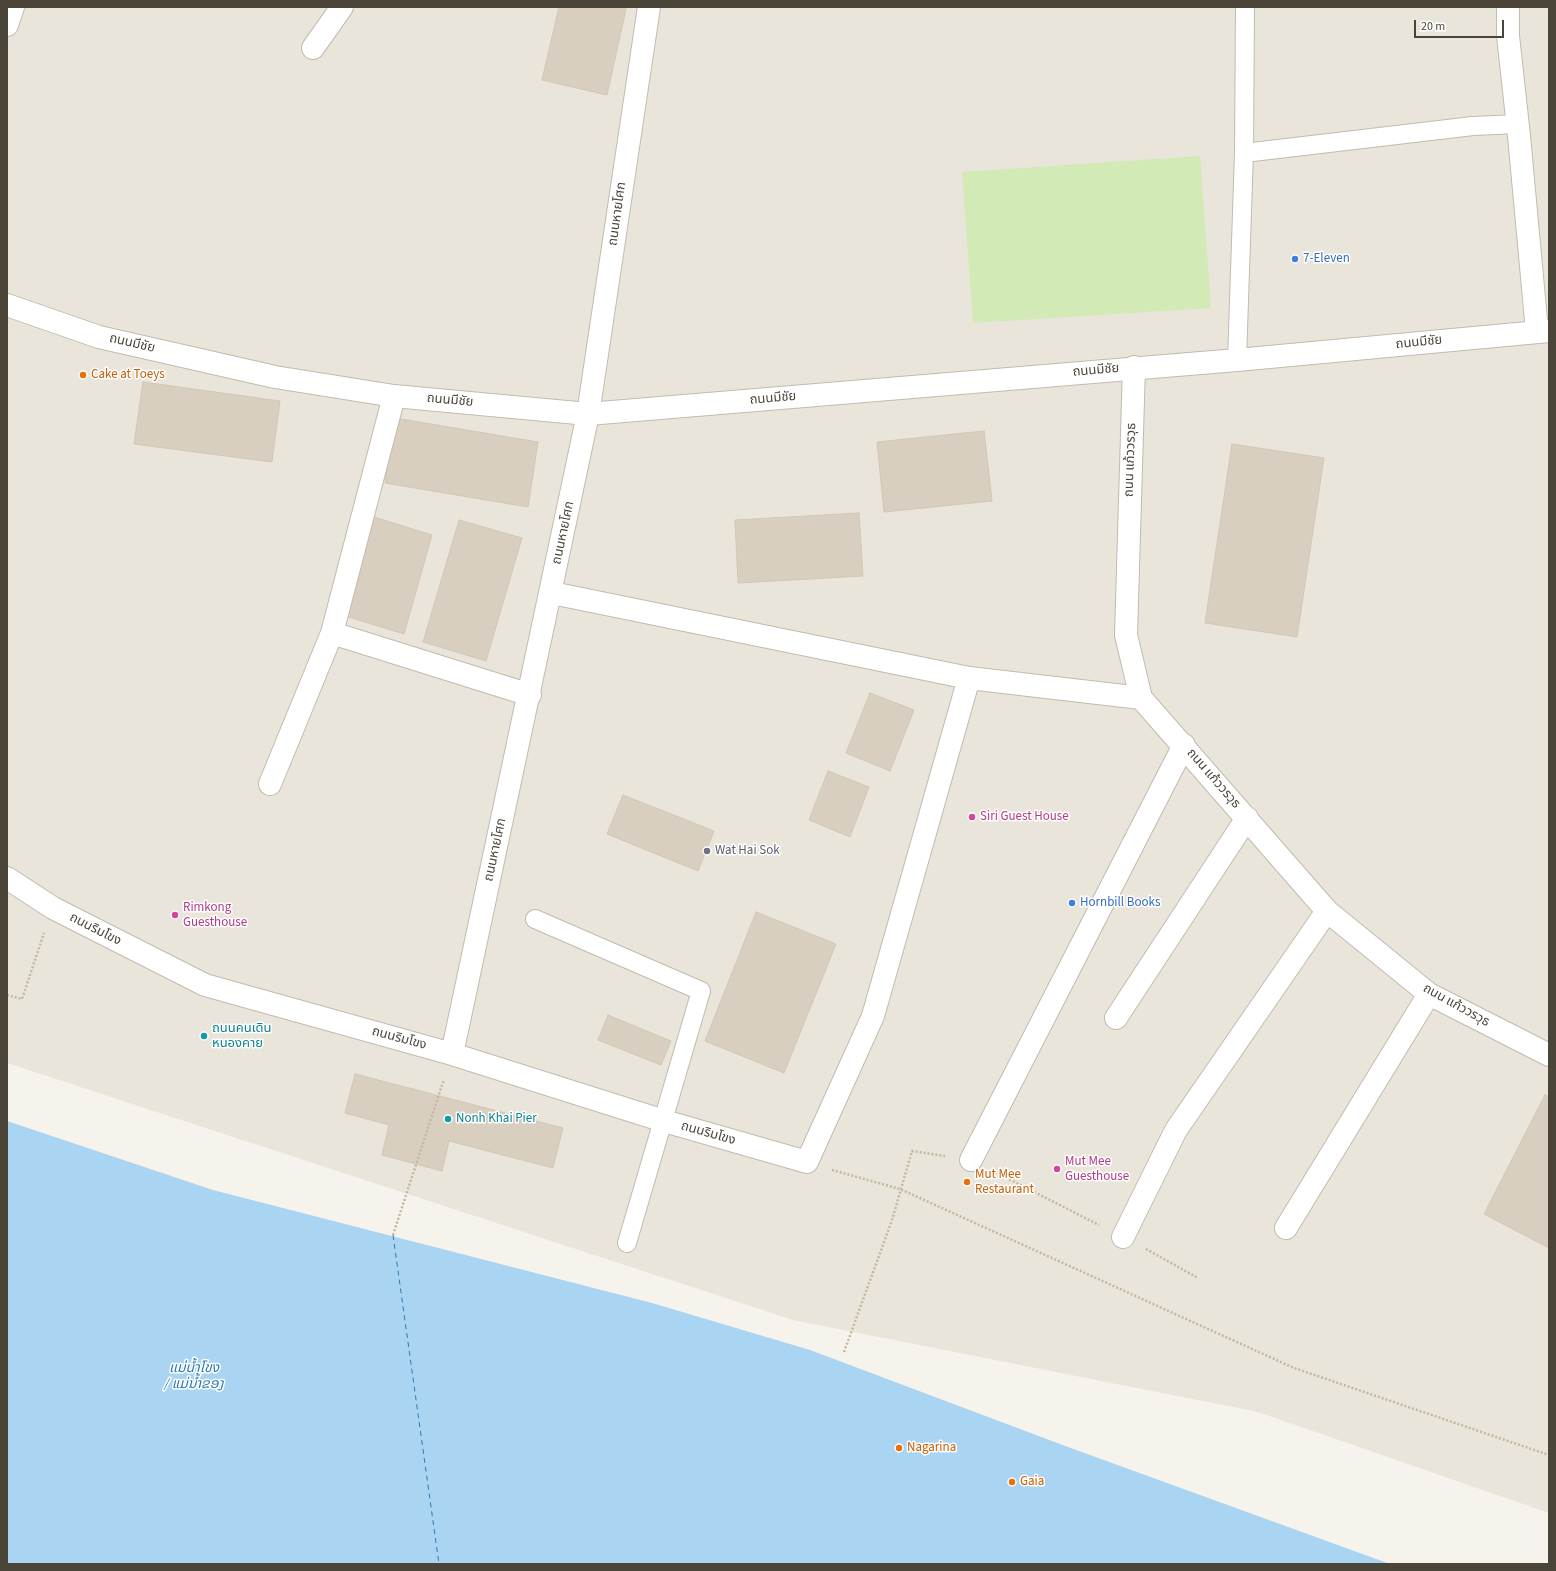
<!DOCTYPE html>
<meta charset="utf-8">
<style>
body{margin:0}
#map{position:relative;width:1556px;height:1571px;overflow:hidden;background:#f6f3ec;font-family:"Source Sans 3",sans-serif}
canvas{display:block}
.frame{position:absolute;inset:0;border:8px solid #4b4439;pointer-events:none}
.scale{position:absolute;left:1414px;top:20px;width:90px;height:18px;box-sizing:border-box;border:2px solid #4b4439;border-top:0;padding-left:5px;font-size:12px;line-height:14px;white-space:nowrap;color:#4b4439;-webkit-text-stroke:3px #fff;paint-order:stroke}
</style>
<div id="map">
<canvas width="1556" height="1571"></canvas>
<div class="frame"></div>
<div class="scale">20 m</div>
</div>
<script>
const g = document.querySelector('canvas').getContext('2d');
g.lineJoin = 'round';
function fill(path, color) { g.fillStyle = color; g.fill(path, 'evenodd'); }
const toPath = rows => new Path2D(rows.map(r => 'M' + r).join(''));
function stroke(path, color, width, dash) { g.strokeStyle = color; g.lineWidth = width; g.lineCap = dash ? 'butt' : 'round'; g.setLineDash(dash || []); g.stroke(path); }
function label(font, color, halo, rows, align = 'center') {
  g.font = font + ' "Source Sans 3","Noto Sans Lao","Noto Sans Thai",sans-serif'; g.lineWidth = 3; g.setLineDash([]); g.textBaseline = 'middle'; g.strokeStyle = halo; g.fillStyle = color; for (const [text, x, y, turn = 0] of rows) {
    g.save(); g.translate(x, y); g.rotate((+turn || 0) * Math.PI / 180); g.textAlign = isNaN(turn) ? turn : align; if (halo) g.strokeText(text, 0, 0); g.fillText(text, 0, 0); g.restore();
  }
}
const residential = toPath([
 [7,7,1549,7,1549,1513,1258,1412,793,1320,7,1063]
]);
const green = toPath([
 [1200,156,1211,308,973,323,962,172]
]);
const water = toPath([
 [7,1121,213,1190,652,1303,810,1350,1068,1447,1390,1564,7,1564]
]);
const ferry = toPath([
 [393,1235,439,1564]
]);
const building = toPath([
 [559,7,619,7,626,9,607,95,542,80,559,7],
 [143,382,280,401,272,462,134,444,143,382],
 [395,418,538,442,528,507,385,483,395,418],
 [984,431,992,501,884,512,877,442,984,431],
 [1232,444,1324,458,1297,637,1205,623,1232,444],
 [859,513,863,576,738,583,735,520,859,513],
 [371,516,432,535,404,634,342,615,371,516],
 [459,520,522,538,486,661,423,642,459,520],
 [870,693,914,710,890,771,846,753,870,693],
 [828,771,869,787,850,837,809,820,828,771],
 [623,795,714,831,698,871,607,834,623,795],
 [756,912,836,944,784,1073,705,1041,756,912],
 [608,1015,671,1041,661,1065,598,1040,608,1015],
 [355,1074,563,1128,553,1168,449,1141,442,1171,382,1155,389,1125,345,1113,355,1074],
 [1545,1095,1549,1097,1549,1248,1484,1214,1545,1095]
]);
const path = toPath([
 [7,995,22,999,44,933],
 [832,1170,900,1189,1294,1368,1549,1455],
 [995,1172,1099,1225],
 [393,1235,444,1079],
 [1146,1249,1198,1278],
 [844,1352,892,1220,912,1151,945,1156]
]);
const service = toPath([
 [1244,153,1473,126,1518,124],
 [1237,360,1244,153,1245,7],
 [535,919,701,991,627,1243]
]);
const minor = toPath([
 [1508,7,1508,36,1519,136,1537,331],
 [7,25,13,7],
 [313,48,342,7],
 [1134,367,1126,635,1141,698,1327,911,1429,994,1549,1055],
 [394,396,332,633,530,695],
 [552,593,969,678,1141,698],
 [270,784,332,633],
 [7,878,53,908,205,985,452,1054,664,1121,807,1162,873,1016,969,678],
 [1116,1018,1247,818],
 [452,1054,588,414,649,7],
 [971,1160,1184,745],
 [1286,1228,1429,994],
 [1123,1237,1176,1130,1327,911]
]);
const tertiary = toPath([
 [7,305,99,337,275,377,394,396,588,414,1237,360,1549,331]
]);
const markers = [
 [1295,259,4,"#3f7fe0"],
 [83,375,4,"#e8710a"],
 [972,817,4,"#d1479c"],
 [707,851,4,"#6b7280"],
 [1072,903,4,"#3f7fe0"],
 [175,915,4,"#d1479c"],
 [204,1036,4,"#0f9aa8"],
 [448,1119,4,"#0f9aa8"],
 [1057,1169,4,"#d1479c"],
 [967,1182,4,"#e8710a"],
 [899,1448,4,"#e8710a"],
 [1012,1482,4,"#e8710a"]
];
const streetNames = [
 ["ถนนหายโศก",618,214,-82],
 ["ถนนมีชัย",1419,343,-6],
 ["ถนนมีชัย",132,344,13],
 ["ถนนมีชัย",1096,371,-5],
 ["ถนนมีชัย",773,399,-5],
 ["ถนนมีชัย",450,401,5],
 ["ถนน แก้ววรวุธ",1131,460,-88],
 ["ถนนหายโศก",564,533,-78],
 ["ถนน แก้ววรวุธ",1213,779,49],
 ["ถนนหายโศก",496,850,-78],
 ["ถนนริมโขง",95,930,27],
 ["ถนน แก้ววรวุธ",1456,1006,29],
 ["ถนนริมโขง",399,1039,15],
 ["ถนนริมโขง",708,1134,16]
];
const shopNames = [
 ["7-Eleven",1303,259],
 ["Hornbill Books",1080,903]
];
const foodNames = [
 ["Cake at Toeys",91,375],
 ["Mut Mee",975,1175],
 ["Restaurant",975,1190],
 ["Nagarina",907,1448],
 ["Gaia",1020,1482]
];
const hotelNames = [
 ["Siri Guest House",980,817],
 ["Rimkong",183,908],
 ["Guesthouse",183,923],
 ["Mut Mee",1065,1162],
 ["Guesthouse",1065,1177]
];
const worshipNames = [
 ["Wat Hai Sok",715,851]
];
const cultureNames = [
 ["ถนนคนเดิน",212,1029],
 ["หนองคาย",212,1044],
 ["Nonh Khai Pier",456,1119]
];
const waterNames = [
 ["แม่น้ำโขง",194,1369],
 ["/ ແມ່ນ້ຳຂອງ",194,1385]
];
fill(residential, '#eae5da');
fill(green, '#d2eab5');
fill(water, '#a9d4f2');
stroke(ferry, '#2e7ab2', 1, [5, 4]);
fill(building, '#d8cfc1');
stroke(building, '#d3c7b4', 1);
stroke(service, '#c2bbae', 20);
stroke(minor, '#c2bbae', 24);
stroke(tertiary, '#c2bbae', 24);
stroke(path, '#c4b79f', 2.5, [2, 2]);
stroke(service, '#fff', 18);
stroke(minor, '#fff', 22);
stroke(tertiary, '#fff', 22);
for (const [x, y, r, color] of markers) { const dot = new Path2D(); dot.arc(x, y, r, 0, 2 * Math.PI); g.fillStyle = color; g.fill(dot); stroke(dot, '#fff', 1.5); }
label('13px', '#4b4439', '#fff', streetNames);
label('13px', '#366cbe', '#fff', shopNames, 'left');
label('13px', '#c56008', '#fff', foodNames, 'left');
label('13px', '#b23c85', '#fff', hotelNames, 'left');
label('13px', '#5b616d', '#fff', worshipNames, 'left');
label('13px', '#0d838f', '#fff', cultureNames, 'left');
label('italic 14px', '#2e7ab2', '#fff', waterNames);
</script>
